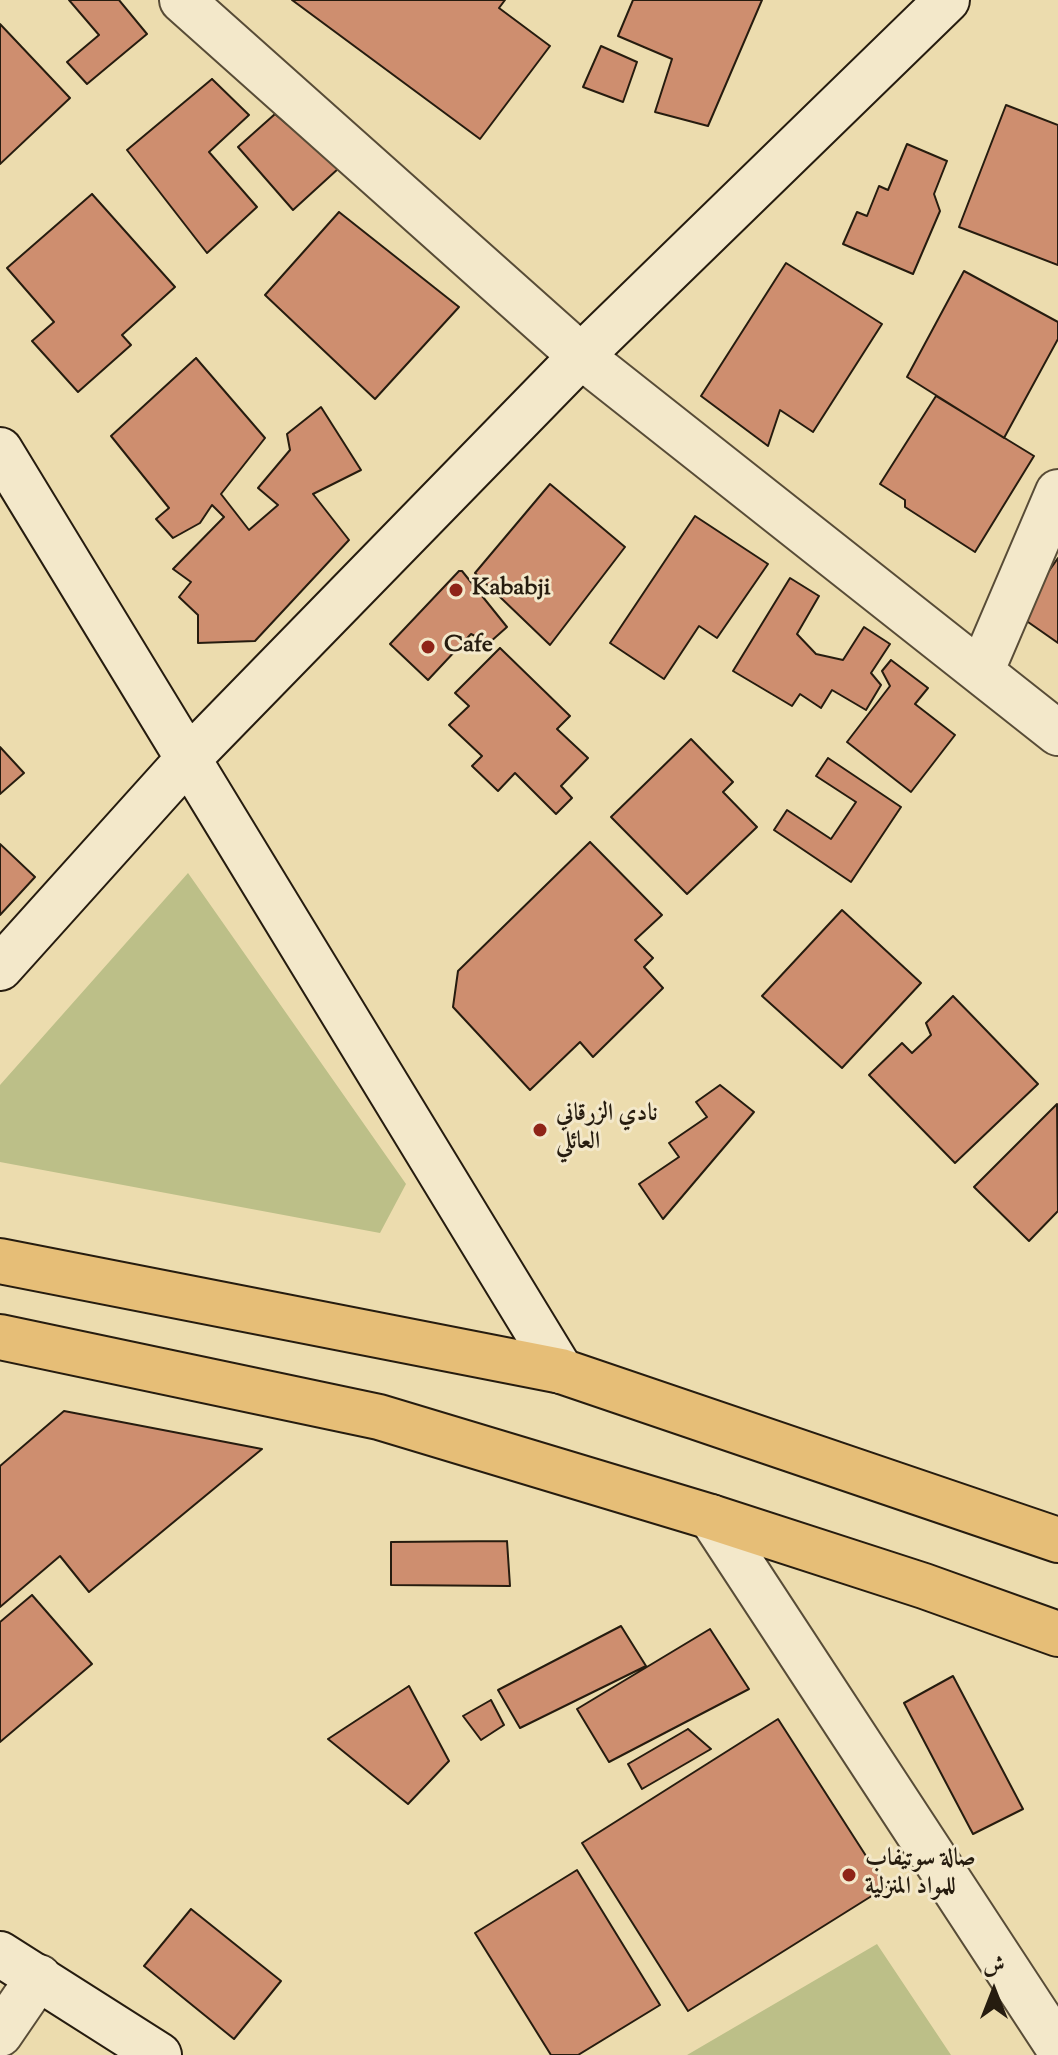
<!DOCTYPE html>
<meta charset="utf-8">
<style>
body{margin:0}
#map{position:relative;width:1058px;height:2055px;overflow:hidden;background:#ecdcae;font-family:"Sorts Mill Goudy",Amiri,serif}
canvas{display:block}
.north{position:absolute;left:954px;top:1951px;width:80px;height:80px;-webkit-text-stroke:6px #f3e8ca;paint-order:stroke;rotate:0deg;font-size:22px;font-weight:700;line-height:32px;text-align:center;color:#261c0f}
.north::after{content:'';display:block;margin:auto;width:28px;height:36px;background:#261c0f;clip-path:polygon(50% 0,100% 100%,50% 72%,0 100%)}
</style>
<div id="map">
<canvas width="1058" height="2055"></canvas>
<div class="north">ش</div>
</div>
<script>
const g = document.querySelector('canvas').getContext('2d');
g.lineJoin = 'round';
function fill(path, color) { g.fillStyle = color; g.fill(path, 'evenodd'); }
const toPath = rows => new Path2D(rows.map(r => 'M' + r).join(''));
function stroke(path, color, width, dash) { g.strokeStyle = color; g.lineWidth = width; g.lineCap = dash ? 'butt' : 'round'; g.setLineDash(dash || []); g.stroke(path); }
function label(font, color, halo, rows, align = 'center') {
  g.font = font + ' "Sorts Mill Goudy",Amiri,serif'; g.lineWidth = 6; g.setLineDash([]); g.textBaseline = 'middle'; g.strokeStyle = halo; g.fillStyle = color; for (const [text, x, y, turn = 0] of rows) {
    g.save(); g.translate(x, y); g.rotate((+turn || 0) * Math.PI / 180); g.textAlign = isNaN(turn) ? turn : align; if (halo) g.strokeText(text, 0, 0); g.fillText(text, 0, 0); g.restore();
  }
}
const green = toPath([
 [188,873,406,1184,380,1233,0,1162,0,1085],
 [877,1944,951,2055,687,2055]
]);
const building = toPath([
 [69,0,119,0,147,34,87,84,67,62,99,35,69,0],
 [292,0,505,0,499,8,550,46,480,139,292,0],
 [633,0,762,0,708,126,655,112,672,59,618,36,633,0],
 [0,24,70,98,0,164,0,24],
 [601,46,637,62,623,102,583,87,601,46],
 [212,79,249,115,209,152,257,207,207,253,127,150,212,79],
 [1006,105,1058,125,1058,265,959,227,1006,105],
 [275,114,339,168,293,210,238,147,275,114],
 [907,144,947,161,934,194,940,211,913,274,843,244,857,212,867,216,879,186,888,190,907,144],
 [92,194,175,287,122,335,131,345,78,392,32,341,54,322,7,268,92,194],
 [339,212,459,307,375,399,265,295,339,212],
 [786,263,882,324,813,432,780,410,768,446,701,396,786,263],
 [964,271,1058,322,1058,339,1004,438,907,377,964,271],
 [196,358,265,438,221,494,249,530,278,505,258,488,290,450,287,434,321,407,361,470,313,494,349,540,255,641,198,643,198,615,179,597,191,582,173,569,224,517,212,505,200,523,173,538,156,519,169,508,111,436,196,358],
 [936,396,1034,456,975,552,905,507,905,500,880,484,936,396],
 [550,484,625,547,550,645,475,573,550,484],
 [695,516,768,564,717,638,699,626,664,679,610,643,695,516],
 [1058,558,1058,643,1018,615,1058,558],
 [459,571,462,571,507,627,489,643,471,634,428,680,390,644,459,571],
 [790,578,819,596,797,634,816,654,843,660,864,627,890,644,871,673,881,685,866,710,832,690,821,708,800,694,792,706,733,671,790,578],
 [500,648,570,716,557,729,588,758,561,786,572,798,556,814,515,773,498,791,472,766,482,756,449,725,469,706,455,693,500,648],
 [891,660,928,688,915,704,955,735,911,792,847,742,890,686,882,671,891,660],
 [691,739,733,782,723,792,757,827,687,894,611,817,691,739],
 [0,747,24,773,0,794,0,747],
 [828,758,901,807,851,882,774,830,787,810,831,839,856,802,816,776,828,758],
 [590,842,662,915,635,940,653,958,644,967,663,988,593,1057,580,1042,530,1090,453,1007,458,971,590,842],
 [0,844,35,877,0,915,0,844],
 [842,910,921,983,842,1068,762,996,842,910],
 [953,996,1038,1084,955,1163,869,1075,902,1043,912,1053,931,1035,926,1023,953,996],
 [720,1085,754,1112,663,1219,639,1184,679,1157,669,1143,707,1117,696,1102,720,1085],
 [1057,1104,1058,1211,1029,1241,974,1187,1057,1104],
 [64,1411,262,1449,89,1592,60,1556,0,1607,0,1466,64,1411],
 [507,1541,510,1586,391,1585,391,1542,507,1541],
 [32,1595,92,1664,0,1742,0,1622,32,1595],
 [621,1626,646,1666,520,1728,498,1690,621,1626],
 [710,1629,749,1689,609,1762,577,1709,710,1629],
 [953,1676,1023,1809,973,1834,904,1703,953,1676],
 [409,1686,449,1761,408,1804,328,1739,409,1686],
 [491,1700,504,1725,481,1740,463,1716,491,1700],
 [778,1719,886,1887,688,2011,582,1843,778,1719],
 [688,1729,711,1749,642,1789,628,1764,688,1729],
 [577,1870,660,2005,578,2055,551,2055,475,1933,577,1870],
 [191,1909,281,1981,234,2039,144,1966,191,1909]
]);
const street = toPath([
 [182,0,581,356,1058,733],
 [981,672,1058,492],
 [711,1517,1058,2047],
 [0,2034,39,1977]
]);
const secondary = toPath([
 [0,450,561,1371],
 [0,968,188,759,581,356,947,0],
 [0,1954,159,2055]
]);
const primary = toPath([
 [0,1261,561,1371,1058,1540],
 [0,1337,379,1417,711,1517,924,1586,1058,1634]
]);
const markers = [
 [456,590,8,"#8f2418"],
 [428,647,8,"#8f2418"],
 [540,1130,8,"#8f2418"],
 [849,1875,8,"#8f2418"]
];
const poiNames = [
 ["Kababji",472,590],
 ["Cafe",444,647],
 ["نادي الزرقاني",556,1116],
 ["العائلي",556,1144],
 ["صالة سوتيفاب",865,1861],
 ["للمواد المنزلية",865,1889]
];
fill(green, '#bcbf88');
fill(building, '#ce8e6f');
stroke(building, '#261c0f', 2);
stroke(street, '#584c37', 48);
stroke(secondary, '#261c0f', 48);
stroke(primary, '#261c0f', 48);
stroke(street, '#f3e8ca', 44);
stroke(secondary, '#f3e8ca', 44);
stroke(primary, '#e6be77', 44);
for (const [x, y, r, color] of markers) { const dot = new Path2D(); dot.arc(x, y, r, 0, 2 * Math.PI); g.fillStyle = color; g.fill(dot); stroke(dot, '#f3e8ca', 3); }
label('bold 24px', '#261c0f', '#f3e8ca', poiNames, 'left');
</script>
